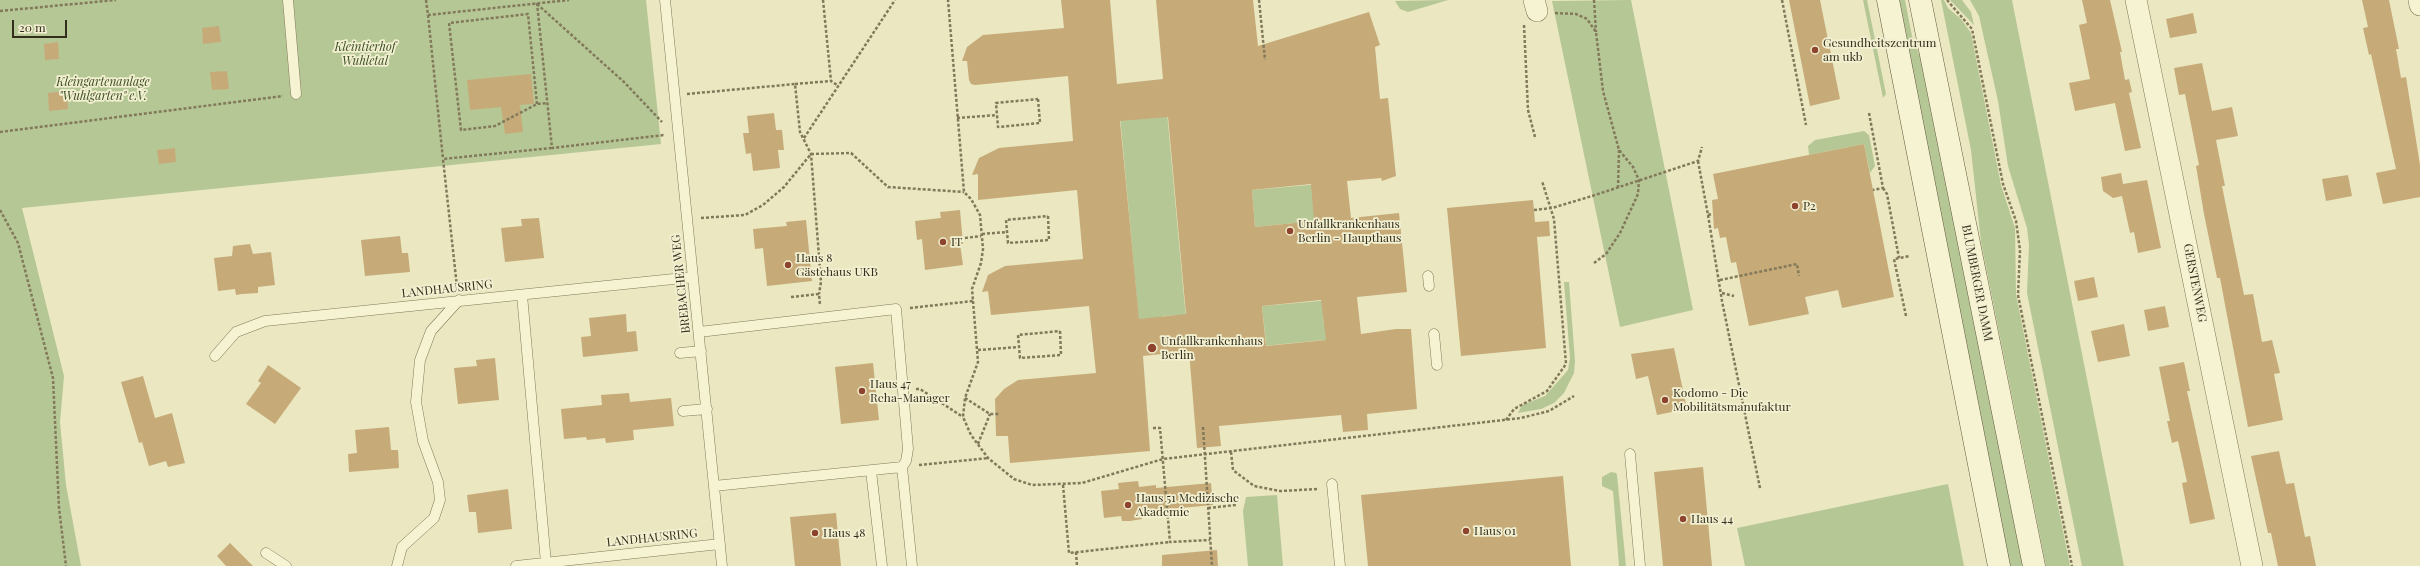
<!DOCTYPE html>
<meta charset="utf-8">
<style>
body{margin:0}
#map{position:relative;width:2420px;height:566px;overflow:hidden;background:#eae7c1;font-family:"Playfair Display",serif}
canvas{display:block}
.scale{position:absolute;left:12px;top:20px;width:55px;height:18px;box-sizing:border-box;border:2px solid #332d1d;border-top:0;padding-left:5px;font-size:12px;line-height:14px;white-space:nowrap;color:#332d1d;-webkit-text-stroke:3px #f2f0d0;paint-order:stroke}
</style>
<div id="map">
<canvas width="2420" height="566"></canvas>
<div class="scale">20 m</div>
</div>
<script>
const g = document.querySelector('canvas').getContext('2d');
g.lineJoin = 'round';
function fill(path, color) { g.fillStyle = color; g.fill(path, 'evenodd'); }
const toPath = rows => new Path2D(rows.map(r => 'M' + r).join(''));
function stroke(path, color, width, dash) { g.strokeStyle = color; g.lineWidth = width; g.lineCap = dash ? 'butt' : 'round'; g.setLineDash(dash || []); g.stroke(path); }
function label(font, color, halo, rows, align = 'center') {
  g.font = font + ' "Playfair Display",serif'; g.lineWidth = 3.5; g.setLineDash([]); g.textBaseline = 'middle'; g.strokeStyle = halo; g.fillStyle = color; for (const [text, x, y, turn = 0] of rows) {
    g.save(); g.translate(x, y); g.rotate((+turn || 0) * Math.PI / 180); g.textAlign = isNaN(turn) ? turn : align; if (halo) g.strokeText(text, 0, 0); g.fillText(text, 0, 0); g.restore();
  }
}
const green = toPath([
 [0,0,646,0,661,144,22,208,64,376,60,422,66,485,81,566,0,566],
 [1448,0,1408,12,1400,9,1395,1],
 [1631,0,1693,310,1620,327,1552,1],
 [1863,0,1867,0,1886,94,1883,98],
 [1896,0,1905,0,1912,36,1921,59,2024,566,2009,566],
 [1941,0,1944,0,1948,8,1961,19,1971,33,2001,185,2015,228,2016,294,2070,566,2046,566,1981,242,1971,150],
 [1950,0,1962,0,1971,12,1974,25],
 [1970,0,2012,0,2124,566,2082,566,2027,293,2029,245,2027,228,2008,166,1998,101,1979,16],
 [1167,112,1186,319,1180,315,1163,316,1164,321,1139,323,1120,116],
 [1864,131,1869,135,1875,166,1870,173,1864,144,1809,155,1808,146,1815,140],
 [1320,184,1323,220,1255,227,1252,190],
 [1564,282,1569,282,1575,361,1574,373,1564,393,1554,403,1541,409,1518,413,1522,405,1545,396,1568,370,1570,358],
 [1331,300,1323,313,1324,324,1333,323,1335,339,1263,346,1266,343,1262,306],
 [1611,472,1616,473,1617,475,1626,566,1619,566,1613,491,1602,486,1602,477],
 [1948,484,1964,566,1745,566,1737,528],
 [1277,495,1283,566,1248,566,1243,511,1246,497]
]);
const building = toPath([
 [1061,0,1110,0,1117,84,1163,79,1156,0,1253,0,1258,46,1369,12,1380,45,1375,47,1380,99,1388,98,1396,176,1382,181,1381,178,1347,181,1351,218,1399,213,1407,292,1357,297,1361,334,1396,329,1411,329,1417,409,1367,414,1368,430,1343,432,1341,415,1219,426,1221,446,1197,448,1189,351,1143,356,1150,451,1010,463,1008,436,996,436,995,399,1004,389,1018,380,1096,373,1089,306,991,315,988,291,982,292,988,275,1005,266,1083,259,1077,190,978,200,978,174,972,175,979,158,999,148,1073,141,1068,76,975,85,971,84,969,80,967,61,962,61,967,47,983,35,1064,28],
 [1168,117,1186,314,1139,319,1120,121],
 [1311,184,1314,221,1255,227,1252,190],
 [1321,300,1326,340,1266,346,1262,306],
 [1789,0,1820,0,1840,99,1810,106],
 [2082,0,2110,0,2122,52,2120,52,2125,80,2129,79,2132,92,2129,93,2141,148,2125,151,2115,103,2075,111,2069,83,2090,79,2079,25,2087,23],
 [2362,0,2389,0,2399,49,2396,49,2401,78,2406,77,2420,165,2420,197,2383,204,2376,173,2396,169,2371,54,2369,55,2363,28,2368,27],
 [2193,13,2197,33,2170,38,2166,19],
 [219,26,221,42,203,44,202,28],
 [58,42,59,59,45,60,44,44],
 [2202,63,2212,111,2232,107,2238,136,2216,140,2225,186,2222,186,2244,295,2253,294,2262,342,2272,340,2280,373,2274,374,2283,420,2248,427,2220,278,2217,278,2204,214,2196,166,2199,165,2185,94,2179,95,2174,68],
 [227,71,229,89,212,90,210,72],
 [531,74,534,104,520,105,523,132,505,134,501,107,470,110,467,80],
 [67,91,68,109,49,111,48,93],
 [774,113,776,130,782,130,784,150,778,150,780,168,753,171,751,153,746,154,743,133,749,133,747,116],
 [1864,144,1894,297,1842,308,1838,290,1805,297,1809,314,1749,326,1736,262,1731,263,1726,237,1720,238,1718,228,1714,229,1712,200,1718,199,1713,174],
 [175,148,176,162,159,164,157,150],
 [2121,173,2123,184,2147,180,2161,248,2138,253,2134,232,2130,233,2122,196,2113,198,2103,191,2101,177],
 [2348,175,2352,196,2326,201,2322,179],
 [1533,200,1535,222,1549,221,1550,236,1537,237,1546,348,1461,356,1447,208],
 [960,210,963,244,960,244,963,265,925,270,922,239,917,240,915,221,941,218,940,212],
 [539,218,544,258,505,262,501,228,522,226,521,219],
 [806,220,812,281,767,286,763,248,755,249,753,229,787,226,786,222],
 [400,236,402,253,408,253,410,272,365,276,361,240],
 [250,244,253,254,271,252,275,285,258,287,258,293,242,294,236,295,235,289,218,291,214,258,232,256,233,246],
 [2094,277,2098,297,2078,301,2074,281],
 [2165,306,2169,327,2148,331,2144,310],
 [626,314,627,332,636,331,638,351,583,357,581,337,591,336,589,318],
 [2124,324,2130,356,2098,362,2091,331],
 [1674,348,1687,409,1657,415,1648,376,1636,379,1631,354],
 [495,358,499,400,458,404,454,368,477,366,476,360],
 [2184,362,2190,391,2187,391,2215,519,2190,524,2182,483,2187,482,2178,441,2172,443,2167,421,2170,421,2159,367],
 [873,363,879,420,841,424,835,367],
 [268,365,301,388,275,424,246,404,261,383,258,381],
 [143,376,155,418,172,413,185,463,168,467,166,461,149,466,142,442,139,443,121,382],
 [629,393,630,402,671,398,674,426,633,430,634,440,606,443,605,438,587,440,586,437,564,439,561,409,602,405,601,395],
 [389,427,391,450,398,450,399,468,349,472,348,454,357,453,355,430],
 [2279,451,2286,484,2294,483,2305,537,2310,536,2316,566,2278,566,2271,533,2268,533,2251,456],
 [1703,467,1712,566,1663,566,1654,472],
 [1563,476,1571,566,1368,566,1361,495],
 [1138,481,1139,487,1156,485,1156,488,1211,483,1213,505,1159,510,1142,513,1142,519,1130,521,1122,521,1121,516,1104,518,1101,491,1119,489,1118,483],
 [508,489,512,529,478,533,476,512,469,512,467,495],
 [836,513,841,566,795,566,790,517],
 [230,543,253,566,226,566,217,556],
 [1217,550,1218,566,1162,566,1162,555]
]);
const path = toPath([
 [426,0,428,15,569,0],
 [823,0,831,81,837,85],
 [1259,0,1265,60],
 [1594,0,1596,32],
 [1782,0,1806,125],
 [1947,0,1972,29,2003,184,2016,221,2020,250,2018,295,2072,566],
 [537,3,552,148,664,135],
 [537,4,624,82,662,122],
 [0,11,116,0],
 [1555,13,1576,14,1587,19,1596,32,1603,91,1619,150,1633,167,1639,180,1638,194,1620,233,1606,254,1594,263],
 [428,15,443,159],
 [1524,25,1528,110,1535,137],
 [795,84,831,81],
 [687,94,795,84,800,132,811,154,821,282,819,294],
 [1038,99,1040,123,998,127,996,103,1038,99],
 [537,104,528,14,449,23,461,130,495,126,537,104,547,103],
 [1869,113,1883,188,1873,190],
 [957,118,997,115],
 [0,132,283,96],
 [804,138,895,0],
 [1698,161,1708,215,1712,214],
 [1618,188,1619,150],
 [1883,188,1887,194,1899,258],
 [0,210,18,243,53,378,59,508,66,566],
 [1534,210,1552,208,1592,196,1698,161,1702,147],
 [1708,215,1722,301,1760,488],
 [1048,216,1049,240,1008,243,1006,220,1048,216],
 [701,218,745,215,763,205,784,187,811,154,851,153,888,187,964,192],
 [982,234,1007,232],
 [965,238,981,236],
 [1720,280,1797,264,1799,276],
 [457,287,443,159,552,148],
 [1722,293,1734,296],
 [791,297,819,294,820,305],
 [973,301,978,362,965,398,963,417,971,435,988,458,1014,479,1032,485,1082,483,1163,459,1521,418,1549,411,1574,396],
 [910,308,973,301,972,289,981,263,983,249,980,215,971,199,964,192,948,0],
 [1906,316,1894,259,1910,256],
 [1060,331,1061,355,1020,358,1018,335,1060,331],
 [978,350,1019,347],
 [916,389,920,389,963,417],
 [965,398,990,414,999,414],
 [1506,420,1514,409,1547,391,1566,364,1554,219,1542,181],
 [1203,427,1212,566],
 [1153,428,1160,428,1170,542,1210,540],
 [978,444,990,414],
 [1231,452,1233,470,1254,486,1280,491,1319,489],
 [919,465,988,458],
 [1063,485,1069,553,1170,542],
 [1208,508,1236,505],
 [1076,552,1077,566]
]);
const lane = toPath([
 [288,0,296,94],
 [665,0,722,566],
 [1428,276,1429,286],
 [522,295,546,563],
 [699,332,896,309,908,449,906,461,902,467,714,486],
 [1434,334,1437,365],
 [680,353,701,351],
 [215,356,236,332,265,321,693,277],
 [683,411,707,409],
 [1630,454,1640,566],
 [902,467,912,566],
 [871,471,882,566],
 [1332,484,1340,566],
 [266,553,286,566],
 [397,566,402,547,434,518,440,500,438,482,423,441,416,402,420,360,431,331,459,300],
 [516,566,720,544]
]);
const street = toPath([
 [1534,0,1537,11],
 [2136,0,2252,566],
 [2419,0,2420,5]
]);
const secondary = toPath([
 [1888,0,1999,566],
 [1920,0,2034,566]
]);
const markers = [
 [1815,50,4,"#8d432e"],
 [1795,206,4,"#8d432e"],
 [1290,231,4,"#8d432e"],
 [943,242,4,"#8d432e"],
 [788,265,4,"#8d432e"],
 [1152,348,5,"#8d432e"],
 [862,391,4,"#8d432e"],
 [1665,400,4,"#8d432e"],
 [1128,505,4,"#8d432e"],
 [1683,519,4,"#8d432e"],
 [1466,531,4,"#8d432e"],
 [815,533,4,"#8d432e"]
];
const poiNames = [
 ["Gesundheitszentrum",1823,43],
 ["am ukb",1823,57],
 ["P2",1803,206],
 ["Unfallkrankenhaus",1298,224],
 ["Berlin - Haupthaus",1298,238],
 ["IT",951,242],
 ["Haus 8",796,258],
 ["Gästehaus UKB",796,272],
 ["Unfallkrankenhaus",1161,341],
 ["Berlin",1161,355],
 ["Haus 47",870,384],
 ["Reha-Manager",870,398],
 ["Kodomo - Die",1673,393],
 ["Mobilitätsmanufaktur",1673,407],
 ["Haus 51 Medizische",1136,498],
 ["Akademie",1136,512],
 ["Haus 44",1691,519],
 ["Haus 01",1474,531],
 ["Haus 48",823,533]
];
const parkNames = [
 ["Kleintierhof",365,47],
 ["Wuhletal",365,61],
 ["Kleingartenanlage",103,82],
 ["\"Wuhlgarten\" e.V.",103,96]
];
const streetNames = [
 ["BLUMBERGER DAMM",1977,283,79],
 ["GERSTENWEG",2195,283,79],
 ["BREBACHER WEG",681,284,-96],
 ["LANDHAUSRING",447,289,-6],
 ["LANDHAUSRING",652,538,-6]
];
fill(green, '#b6c796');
fill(building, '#c6ab79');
stroke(lane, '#82795a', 11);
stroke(street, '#82795a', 22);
stroke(secondary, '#64593d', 23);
stroke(path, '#82795a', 2.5, [3, 2]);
stroke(lane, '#f6f3d3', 10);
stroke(street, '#f6f3d3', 21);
stroke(secondary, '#f6f3d3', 22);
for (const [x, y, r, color] of markers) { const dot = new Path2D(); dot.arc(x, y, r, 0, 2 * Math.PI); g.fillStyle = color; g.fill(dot); stroke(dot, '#f2f0d0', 1.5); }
label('12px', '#332d1d', '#f2f0d0', poiNames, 'left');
label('italic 12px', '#3b4e25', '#f2f0d0', parkNames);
label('12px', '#332d1d', '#f2f0d0', streetNames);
</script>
